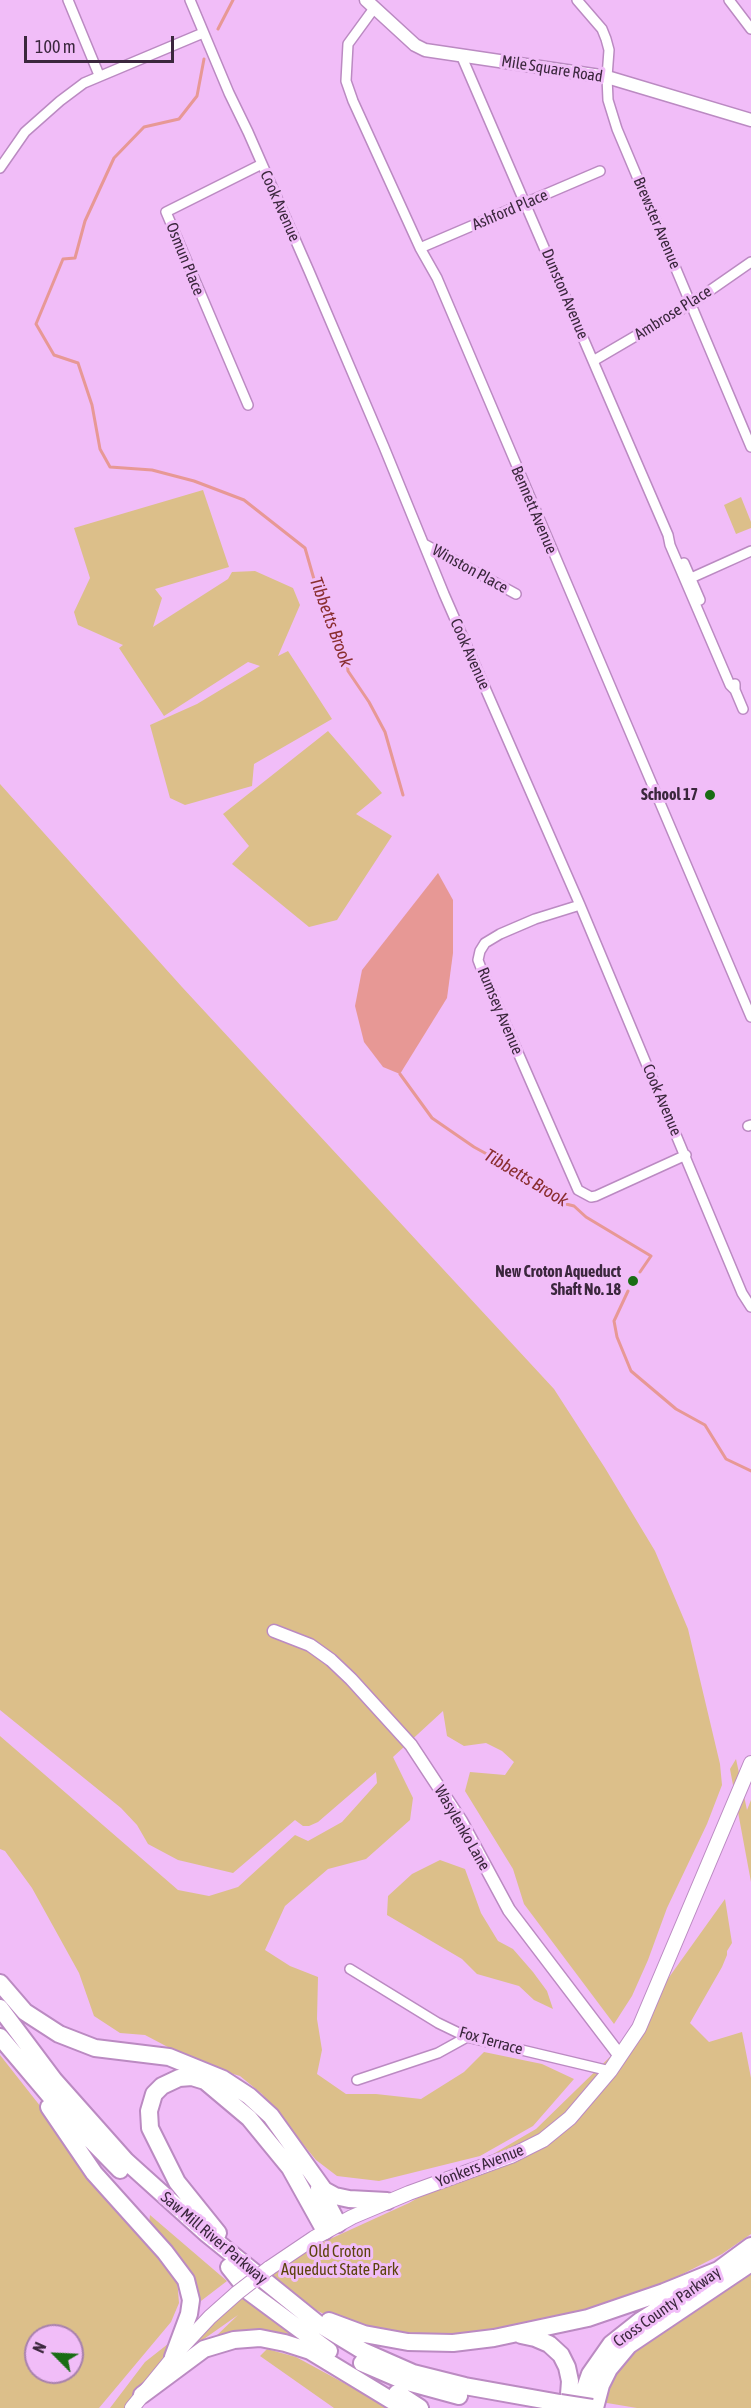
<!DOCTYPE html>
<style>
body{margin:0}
#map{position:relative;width:751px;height:2408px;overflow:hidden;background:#f1bdf8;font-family:"Asap Condensed",sans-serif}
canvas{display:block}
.north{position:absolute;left:24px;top:2324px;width:60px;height:60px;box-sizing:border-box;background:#f1bdf8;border:2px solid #a881ad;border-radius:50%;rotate:294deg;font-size:16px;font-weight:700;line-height:24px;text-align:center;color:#3b273d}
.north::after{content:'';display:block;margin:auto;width:21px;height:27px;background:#196d14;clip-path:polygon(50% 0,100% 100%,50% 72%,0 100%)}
.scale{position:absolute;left:24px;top:36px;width:150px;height:27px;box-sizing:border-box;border:3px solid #3b273d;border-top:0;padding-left:8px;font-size:18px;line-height:21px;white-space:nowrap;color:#3b273d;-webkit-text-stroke:4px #f1bdf8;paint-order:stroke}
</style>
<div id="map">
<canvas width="751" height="2408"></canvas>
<div class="north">N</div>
<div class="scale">100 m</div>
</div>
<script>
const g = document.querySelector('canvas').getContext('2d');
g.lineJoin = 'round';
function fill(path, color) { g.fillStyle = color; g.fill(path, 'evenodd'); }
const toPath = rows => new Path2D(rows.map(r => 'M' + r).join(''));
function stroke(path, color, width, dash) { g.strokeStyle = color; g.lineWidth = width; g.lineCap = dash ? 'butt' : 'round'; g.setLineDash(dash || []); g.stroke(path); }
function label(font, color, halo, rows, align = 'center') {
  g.font = font + ' "Asap Condensed",sans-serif'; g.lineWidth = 6; g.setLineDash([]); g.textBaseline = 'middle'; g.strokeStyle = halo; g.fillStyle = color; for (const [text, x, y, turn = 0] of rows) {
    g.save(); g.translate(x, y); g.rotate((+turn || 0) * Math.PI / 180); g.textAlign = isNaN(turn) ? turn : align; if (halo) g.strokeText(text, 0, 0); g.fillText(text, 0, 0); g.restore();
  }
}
const green = toPath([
 [203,490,229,567,155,589,162,598,153,627,228,579,232,572,255,571,293,588,300,605,278,656,288,651,332,719,254,764,252,786,185,805,170,798,150,725,197,704,260,666,248,662,164,716,119,648,123,645,78,625,74,612,90,578,74,528],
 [741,497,751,522,751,528,736,534,724,505],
 [328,731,382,793,356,814,392,836,337,920,309,927,232,864,249,846,223,814],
 [0,784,182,987,554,1389,605,1468,655,1551,688,1629,720,1764,722,1785,707,1824,667,1908,648,1960,632,1996,614,2024,524,1904,513,1869,465,1791,470,1772,505,1775,514,1762,502,1751,486,1743,464,1746,447,1736,443,1711,393,1757,413,1798,410,1820,366,1859,328,1869,285,1906,265,1950,290,1966,318,1977,317,2019,322,2050,317,2074,346,2094,376,2094,421,2099,464,2072,484,2052,542,2064,574,2079,533,2126,480,2156,379,2181,337,2176,316,2160,262,2094,240,2076,202,2065,145,2035,120,2033,94,2016,79,1973,32,1888,5,1851,0,1849,0,1736,178,1890,209,1896,238,1887,295,1835,308,1841,342,1822,377,1783,376,1772,318,1822,309,1826,303,1826,295,1820,233,1873,178,1860,148,1844,137,1825,121,1808,0,1710],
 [736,1759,747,1810,751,1800,751,1882,730,1769],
 [440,1860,465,1869,481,1913,498,1941,513,1949,533,1972,547,1991,553,2009,534,2000,519,1986,477,1974,462,1959,387,1915,388,1896,412,1874],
 [725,1899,732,1943,727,1951,727,1955,722,1967,690,2023,709,2042,742,2032,751,2078,751,2234,722,2254,659,2286,584,2315,436,2339,346,2325,316,2310,299,2298,266,2307,337,2362,303,2343,214,2338,238,2315,167,2365,134,2408,110,2408,145,2362,262,2270,409,2203,536,2129,617,2050],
 [0,2055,63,2135,119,2212,177,2279,179,2303,171,2322,99,2408,0,2408],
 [36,2336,72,2336,72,2372,36,2372],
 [150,2215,227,2281,197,2304,149,2224],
 [751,2271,751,2408,637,2408,601,2402,604,2388,633,2347],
 [267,2349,296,2357,390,2408,334,2408,260,2356]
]);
const water = toPath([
 [438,873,453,900,453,953,447,998,400,1074,383,1067,364,1042,355,1006,362,970]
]);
const stream = toPath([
 [218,29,233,0],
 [204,59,197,96,179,119,144,127,114,158,85,221,75,258,63,259,36,324,54,355,78,363,92,405,100,449,110,467,152,470,194,481,244,500,305,548,324,614,346,653,348,671,369,702,385,732,403,795],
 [400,1074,432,1118,474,1147,523,1174,558,1202,574,1206,586,1217,651,1256,640,1272],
 [628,1291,614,1321,617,1337,631,1371,676,1409,705,1425,726,1459,751,1471]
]);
const street = toPath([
 [68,0,99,75],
 [190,0,229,93,248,132,309,271,384,447,444,594,580,905,742,1293,751,1307],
 [577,0,602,29,606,39,609,50,607,77,608,100,617,129,751,447],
 [729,0,751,29],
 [375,7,348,44,346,81,353,101,420,248,437,278,751,1017],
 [461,55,668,535,670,545,730,685,735,690],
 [0,168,25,132,60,101,84,83,203,33],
 [420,248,600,171],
 [593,361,692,303,751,262],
 [248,405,166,212,262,164],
 [424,544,516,594],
 [684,563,700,600],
 [691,578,751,551],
 [735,684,735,690,743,709],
 [580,905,535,919,500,934,485,943,480,951,478,960,481,968,578,1190,591,1197,596,1196,686,1155],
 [748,1126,751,1125],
 [350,1969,438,2023,467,2037,610,2071],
 [357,2080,438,2053,467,2037]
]);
const secondary = toPath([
 [366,0,415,45,425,50,607,77,751,120],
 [274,1631,310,1645,331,1660,351,1679,411,1745,461,1821,509,1910,620,2056]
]);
const primary = toPath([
 [268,2269,314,2238,352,2217,409,2193,511,2156,543,2140,570,2118,610,2071,639,2028,751,1763],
 [132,2408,181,2348,210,2317,237,2293]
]);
const highway = toPath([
 [0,1983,25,2012,59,2034,95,2048,169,2057,223,2079,249,2096,271,2116,324,2190,335,2196,349,2199,387,2201],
 [0,2008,54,2080,126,2161,207,2234,317,2323,363,2351,413,2373,465,2386,560,2403],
 [0,2037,67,2116,120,2170],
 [49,2107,94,2173,165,2252,186,2280,191,2300,189,2314,173,2357],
 [319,2188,338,2224],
 [218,2233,177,2182,150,2128,149,2111,154,2094,162,2086,179,2078,192,2077,205,2081,249,2118,290,2168,325,2231],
 [229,2267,248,2291,329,2351],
 [713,2274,751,2246],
 [329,2321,364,2334,408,2342,453,2343,494,2338,588,2318,664,2292,721,2269],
 [521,2335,535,2338,549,2344,561,2355,567,2367,570,2381,568,2408],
 [362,2363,404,2381,459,2396],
 [397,2393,420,2408],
 [142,2395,204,2349,234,2340,260,2338,285,2343,310,2351,404,2408],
 [578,2408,590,2374,611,2344,640,2321,689,2290],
 [595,2408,601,2385,609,2369,629,2345,751,2263]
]);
const primaryBridge = toPath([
 [237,2293,268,2269]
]);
const highwayBridge = toPath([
 [560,2403,592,2408]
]);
const markers = [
 [710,795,6,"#196d14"],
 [633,1281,6,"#196d14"]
];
const streetNames = [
 ["Mile Square Road",552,69,9],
 ["Cook Avenue",280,206,66],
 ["Ashford Place",510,210,-23],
 ["Brewster Avenue",657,223,67],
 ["Osmun Place",185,259,68],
 ["Dunston Avenue",565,294,67],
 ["Ambrose Place",673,313,-32],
 ["Bennett Avenue",534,510,67],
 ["Winston Place",470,569,29],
 ["Cook Avenue",470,654,66],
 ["Rumsey Avenue",500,1011,67],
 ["Cook Avenue",662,1100,67],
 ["Wasylenko Lane",462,1828,60],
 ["Fox Terrace",491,2041,16],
 ["Yonkers Avenue",480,2166,-21],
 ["Saw Mill River Parkway",214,2238,40],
 ["Cross County Parkway",667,2307,-35]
];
const poiNames = [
 ["School 17",698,795],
 ["New Croton Aqueduct",621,1272],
 ["Shaft No. 18",621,1290]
];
const parkNames = [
 ["Old Croton",340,2252],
 ["Aqueduct State Park",340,2270]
];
const waterNames = [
 ["Tibbetts Brook",331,622,70],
 ["Tibbetts Brook",526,1178,31]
];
fill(green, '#dcbf8a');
fill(water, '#e79895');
stroke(stream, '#e79895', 3);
stroke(street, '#bb8ac2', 12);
stroke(secondary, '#bb8ac2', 15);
stroke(primary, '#bb8ac2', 16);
stroke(highway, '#bb8ac2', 20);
stroke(street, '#fff', 9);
stroke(secondary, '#fff', 12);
stroke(primary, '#fff', 14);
stroke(highway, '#fff', 16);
stroke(primaryBridge, '#bb8ac2', 16, []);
stroke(highwayBridge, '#bb8ac2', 20, []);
stroke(primaryBridge, '#fff', 14);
stroke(highwayBridge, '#fff', 16);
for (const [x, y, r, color] of markers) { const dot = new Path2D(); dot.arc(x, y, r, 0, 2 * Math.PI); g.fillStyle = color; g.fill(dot); stroke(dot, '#f1bdf8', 2); }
label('16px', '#3b273d', '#f1bdf8', streetNames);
label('bold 16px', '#3b273d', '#f1bdf8', poiNames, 'right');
label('16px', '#5c430c', '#f1bdf8', parkNames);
label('italic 18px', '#8a2e30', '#f1bdf8', waterNames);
</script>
